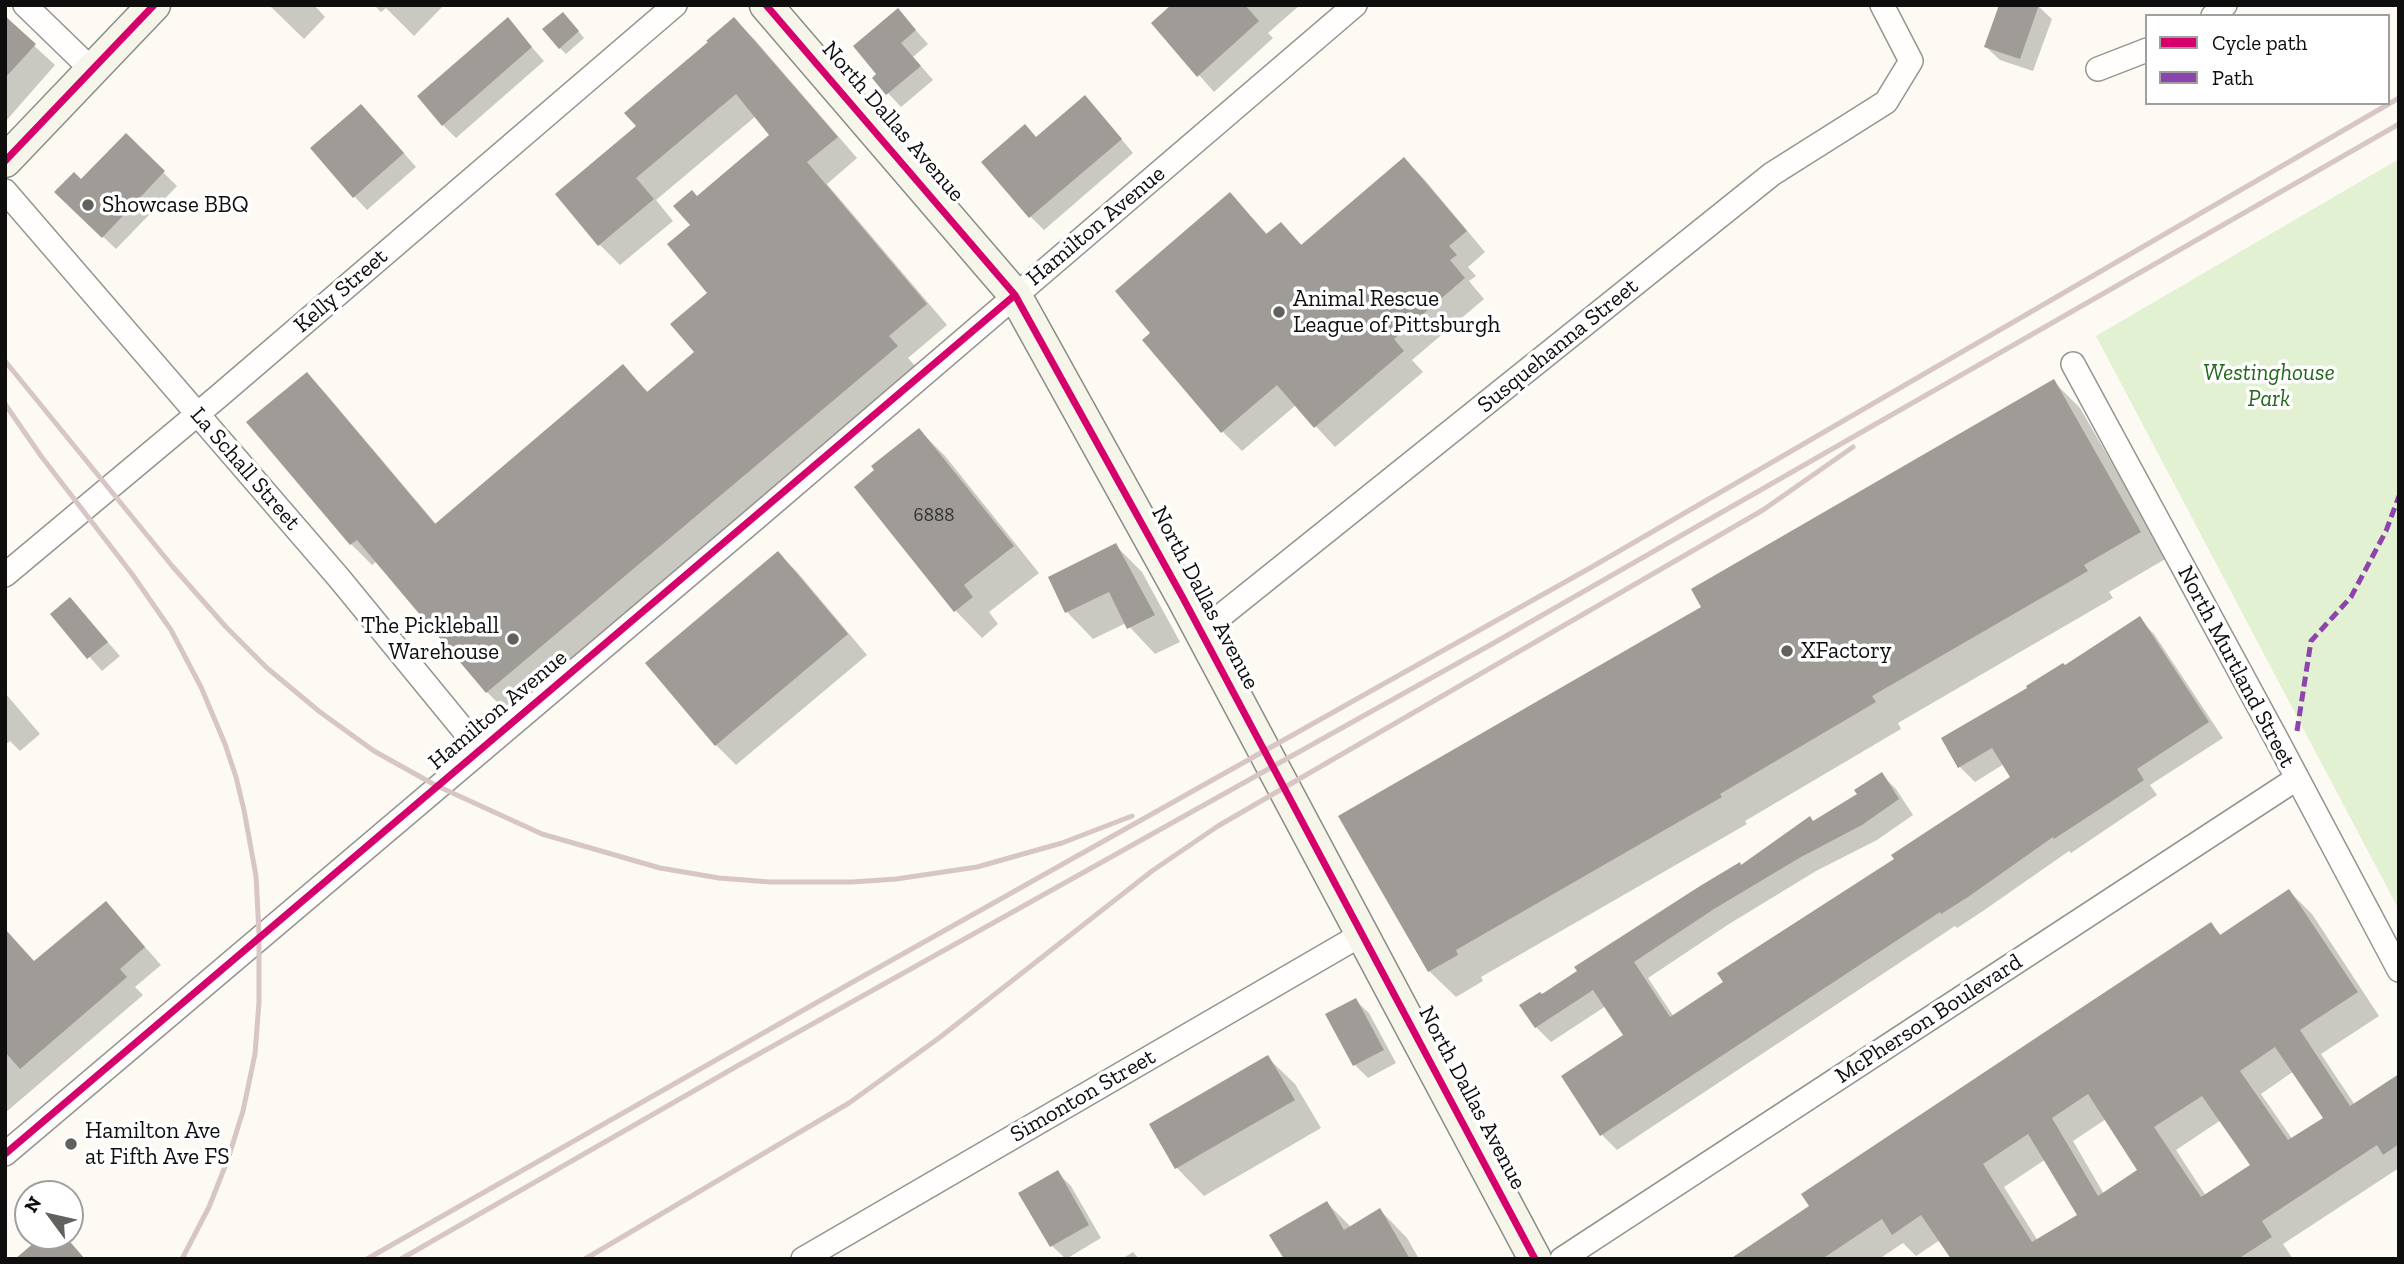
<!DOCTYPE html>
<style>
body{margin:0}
#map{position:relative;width:2404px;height:1264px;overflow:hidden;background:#fcfaf2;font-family:"Zilla Slab",serif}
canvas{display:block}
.frame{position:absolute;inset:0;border:7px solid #0e0e0e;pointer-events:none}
.legend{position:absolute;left:2145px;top:14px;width:245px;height:91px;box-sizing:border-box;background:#fff;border:2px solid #9f9f9f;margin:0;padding:9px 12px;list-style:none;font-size:21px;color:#0e0e0e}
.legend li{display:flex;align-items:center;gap:14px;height:35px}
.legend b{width:35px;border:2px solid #9f9f9f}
.north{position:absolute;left:14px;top:1180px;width:70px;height:70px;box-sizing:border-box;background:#fff;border:2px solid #9f9f9f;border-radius:50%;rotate:303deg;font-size:19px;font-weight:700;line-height:28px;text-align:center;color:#0e0e0e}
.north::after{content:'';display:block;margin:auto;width:24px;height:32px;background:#61615e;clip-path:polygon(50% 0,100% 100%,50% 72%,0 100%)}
</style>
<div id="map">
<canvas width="2404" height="1264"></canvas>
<div class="frame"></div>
<ul class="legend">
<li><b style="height:9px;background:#d6006c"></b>Cycle path</li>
<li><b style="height:9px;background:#8e44ad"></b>Path</li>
</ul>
<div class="north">N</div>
</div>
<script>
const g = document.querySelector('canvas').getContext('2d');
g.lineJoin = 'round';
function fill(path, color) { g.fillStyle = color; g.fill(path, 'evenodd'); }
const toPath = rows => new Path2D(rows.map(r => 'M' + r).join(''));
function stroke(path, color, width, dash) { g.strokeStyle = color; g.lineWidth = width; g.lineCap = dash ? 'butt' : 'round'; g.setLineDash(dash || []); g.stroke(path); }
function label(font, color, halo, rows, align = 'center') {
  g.font = font + ' "Zilla Slab",serif'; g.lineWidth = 7; g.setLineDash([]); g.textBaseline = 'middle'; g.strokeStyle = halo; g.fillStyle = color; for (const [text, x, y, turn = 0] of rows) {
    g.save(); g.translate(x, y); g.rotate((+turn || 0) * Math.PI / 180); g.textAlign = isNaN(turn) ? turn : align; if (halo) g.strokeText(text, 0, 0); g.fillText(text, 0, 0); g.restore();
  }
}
const green = toPath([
 [2399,159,2399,910,2096,336]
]);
const shadow = toPath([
 [269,5,314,5,325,17,304,39],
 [374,5,444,5,414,36,386,8,381,12],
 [1174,5,1300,5,1268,33,1273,38,1214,92,1153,23],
 [2038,6,2052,19,2033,71,2000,60,1986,47],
 [898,10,928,44,913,57,933,80,901,107,874,78,879,74],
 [5,19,55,65,5,122],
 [507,19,544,61,456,138,443,125],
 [734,19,755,40,857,158,827,184,947,325,908,358,917,368,508,713,487,692,377,561,372,565,351,544,249,422,307,374,327,395,436,524,623,367,649,393,697,352,710,293,692,226,698,198,772,135,756,116,656,200,673,221,620,265,600,245,557,194,638,126,710,43],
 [569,20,584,38,566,54,560,48],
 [1098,111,1133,153,1044,230,1031,217,1037,138],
 [374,119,416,167,367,210,354,196],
 [126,136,177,186,116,249,57,192,81,181],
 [1404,159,1424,179,1485,252,1468,267,1476,276,1469,281,1484,299,1412,360,1423,372,1335,447,1296,405,1242,451,1222,431,1153,333,1230,194,1268,235,1281,224,1302,245],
 [2053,381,2080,408,2167,558,2109,592,2113,598,1898,723,1901,729,1745,821,1747,824,1481,977,1483,981,1456,997,1429,971,1703,607],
 [919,430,945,456,1039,573,989,612,998,624,982,638,956,611,856,487],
 [1116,546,1142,572,1180,642,1155,654,1126,623,1093,639,1067,612,1050,578],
 [778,553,798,573,867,655,736,765,716,745,647,664],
 [70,599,120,656,102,671,52,614],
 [2139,619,2154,634,2223,738,2150,785,2157,795,2071,853,2069,851,1983,911,1957,928,1955,926,1617,1150,1602,1135,1563,1076,1625,1035,1606,1006,1551,1042,1536,1027,1522,1005,1542,996,1741,867,1859,795,1881,774,1896,789,1913,815,1877,840,1816,871,1729,924,1648,978,1674,1017,2012,777,2004,764,1975,782,1960,767,1943,739,2065,667],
 [5,693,40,734,20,751,10,741,5,745],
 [2289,891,2312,914,2379,1016,2321,1054,2355,1105,2399,1079,2399,1168,2283,1244,2293,1259,1953,1259,1940,1240,1916,1256,1903,1243,1879,1259,1735,1259,2211,925,2222,936],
 [2294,1071,2325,1118,2293,1140,2261,1094],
 [2106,1119,2140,1170,2104,1194,2073,1141],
 [2221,1120,2252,1166,2206,1196,2176,1150],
 [2046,1159,2079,1215,2038,1241,2004,1187],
 [106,903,161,965,135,987,143,995,5,1113,5,988],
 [1355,1000,1369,1013,1396,1063,1368,1078,1355,1065,1328,1015],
 [1267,1057,1295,1084,1321,1128,1204,1196,1177,1168,1151,1124],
 [1057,1172,1071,1186,1101,1238,1066,1259,1052,1246,1021,1194],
 [1327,1203,1351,1227,1380,1210,1407,1238,1419,1259,1283,1259],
 [1133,1252,1139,1259,1122,1259]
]);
const building = toPath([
 [1171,5,1245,5,1259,21,1197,77,1151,23],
 [1999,5,2039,5,2020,59,1984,47],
 [898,8,916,30,901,43,921,66,886,95,872,78,876,74,853,46],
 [563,12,579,31,559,49,542,29],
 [5,16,36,44,5,78],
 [508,17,532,47,442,126,417,96],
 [734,17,838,137,807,162,927,304,889,336,898,346,486,693,357,540,350,545,246,422,307,372,435,524,623,364,647,392,694,352,670,324,707,293,667,244,690,225,673,206,692,190,697,196,769,135,736,94,636,178,654,199,598,246,555,194,636,126,624,113,708,42,706,41],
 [1085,95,1122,139,1029,218,981,162,1025,124,1036,137],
 [361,104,404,153,353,198,310,148],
 [126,133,165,171,102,238,54,192,74,172,81,179],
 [1404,157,1467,231,1449,246,1457,255,1450,260,1465,278,1394,339,1404,351,1314,428,1277,385,1221,433,1142,340,1150,333,1115,291,1230,192,1266,234,1281,222,1301,245],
 [2054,379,2141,532,2084,565,2088,571,1872,696,1876,702,1720,794,1722,797,1456,950,1458,955,1428,972,1338,816,1701,607,1691,589],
 [919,428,1014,546,964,585,973,597,954,612,854,487,874,470,871,466],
 [1116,543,1155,615,1127,629,1109,592,1065,613,1048,577],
 [778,551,848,634,715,746,645,663],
 [70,597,108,642,87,659,50,614],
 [2140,616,2209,722,2137,769,2144,780,2054,839,2053,837,1968,897,1941,914,1940,912,1600,1136,1561,1076,1623,1035,1593,990,1535,1028,1519,1005,1540,992,1542,994,1577,971,1574,967,1700,886,1740,862,1741,865,1810,816,1813,821,1857,794,1854,790,1882,772,1899,799,1862,825,1801,857,1714,909,1634,962,1670,1017,1723,982,1717,973,1894,859,1891,855,2010,777,1992,748,1958,768,1941,738,2027,688,2026,686,2063,663,2065,665],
 [2289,889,2358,992,2300,1030,2350,1106,2399,1074,2399,1144,2383,1155,2377,1145,2262,1221,2272,1237,2238,1259,1951,1259,1921,1215,1892,1235,1882,1219,1822,1259,1730,1259,1809,1206,1801,1194,2078,1010,2211,922,2220,935],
 [2275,1047,2323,1118,2288,1140,2240,1071],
 [2088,1094,2137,1170,2098,1196,2052,1118],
 [2202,1096,2250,1165,2201,1197,2154,1127],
 [2028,1134,2077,1215,2032,1242,1983,1164],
 [106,901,145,947,120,969,127,977,20,1069,5,1052,5,929,34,961],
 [1356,998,1384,1050,1353,1066,1325,1014],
 [1268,1055,1295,1100,1175,1169,1149,1124],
 [1058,1170,1089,1225,1050,1247,1018,1193],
 [1327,1201,1344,1230,1380,1208,1410,1259,1284,1259,1269,1235],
 [42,1236,65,1236,85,1259,15,1259]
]);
const street = toPath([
 [25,5,91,69],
 [2213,16,2225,5],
 [2098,69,2147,50],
 [5,191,339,578,480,750],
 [2073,364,2277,740,2399,970],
 [5,575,219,396,675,5],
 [1202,631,1772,174,1886,102,1911,61,1882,5],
 [5,1154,757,517,1355,5],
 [803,1259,1364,933],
 [1562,1259,2296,779]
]);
const secondary = toPath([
 [766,5,1015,295,1183,598,1535,1259],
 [5,161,154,5]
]);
const rail = toPath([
 [5,361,173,567,226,627,267,668,320,712,374,751,435,785,542,834,660,868,719,878,770,882,852,882,896,879,977,867,1062,843,1132,816],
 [5,404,41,456,132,574,171,630,201,687,225,744,236,777,244,810,256,876,259,933,259,1002,255,1054,243,1111,228,1159,209,1207,182,1259],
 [367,1259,851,983,1590,568,2399,98],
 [401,1259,739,1065,1492,644,2399,124],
 [585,1259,849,1103,939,1038,1152,871,1218,826,1763,510,1853,447]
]);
const quiet = toPath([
 [2297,731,2311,641,2351,597,2386,531,2399,496]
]);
const cycleway = toPath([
 [766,5,1015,295,1183,598,1535,1259],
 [5,161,154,5],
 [5,1154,1015,295]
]);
const markers = [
 [88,205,7,"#61615e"],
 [1279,312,7,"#61615e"],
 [513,639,7,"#61615e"],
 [1787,651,7,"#61615e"],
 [71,1144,7,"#61615e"]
];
const numberNames = [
 ["6888",934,516]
];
const streetNames = [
 ["North Dallas Avenue",893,122,49],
 ["Hamilton Avenue",1096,226,-40],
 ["Kelly Street",341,291,-41],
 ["Susquehanna Street",1558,346,-39],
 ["La Schall Street",245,469,49],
 ["North Dallas Avenue",1205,598,62],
 ["North Murtland Street",2236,667,62],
 ["Hamilton Avenue",498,710,-40],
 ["McPherson Boulevard",1929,1019,-33],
 ["Simonton Street",1083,1096,-30],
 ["North Dallas Avenue",1472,1098,62]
];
const poiNames = [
 ["Showcase BBQ",102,205],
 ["Animal Rescue",1293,299],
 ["League of Pittsburgh",1293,325],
 ["The Pickleball",499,626,"right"],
 ["Warehouse",499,652,"right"],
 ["XFactory",1801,651],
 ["Hamilton Ave",85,1131],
 ["at Fifth Ave FS",85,1157]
];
const parkNames = [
 ["Westinghouse",2269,373],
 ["Park",2269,399]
];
fill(green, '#e2f1d2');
fill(shadow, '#0003');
fill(building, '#9f9c98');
stroke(street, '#959491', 26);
stroke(secondary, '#8c8b87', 35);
stroke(street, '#fffefd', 23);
stroke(secondary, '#f5f5ea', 32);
stroke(rail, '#d7c6c4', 5);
stroke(quiet, '#8e44ad', 5, [10, 5]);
stroke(cycleway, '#d6006c', 7);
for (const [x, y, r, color] of markers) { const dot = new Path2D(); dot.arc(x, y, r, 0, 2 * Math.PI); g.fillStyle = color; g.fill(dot); stroke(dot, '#fff', 2.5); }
label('19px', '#323230', null, numberNames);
label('23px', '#0e0e0e', '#fff', streetNames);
label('23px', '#0e0e0e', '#fff', poiNames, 'left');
label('italic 23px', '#25671d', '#fff', parkNames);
</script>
